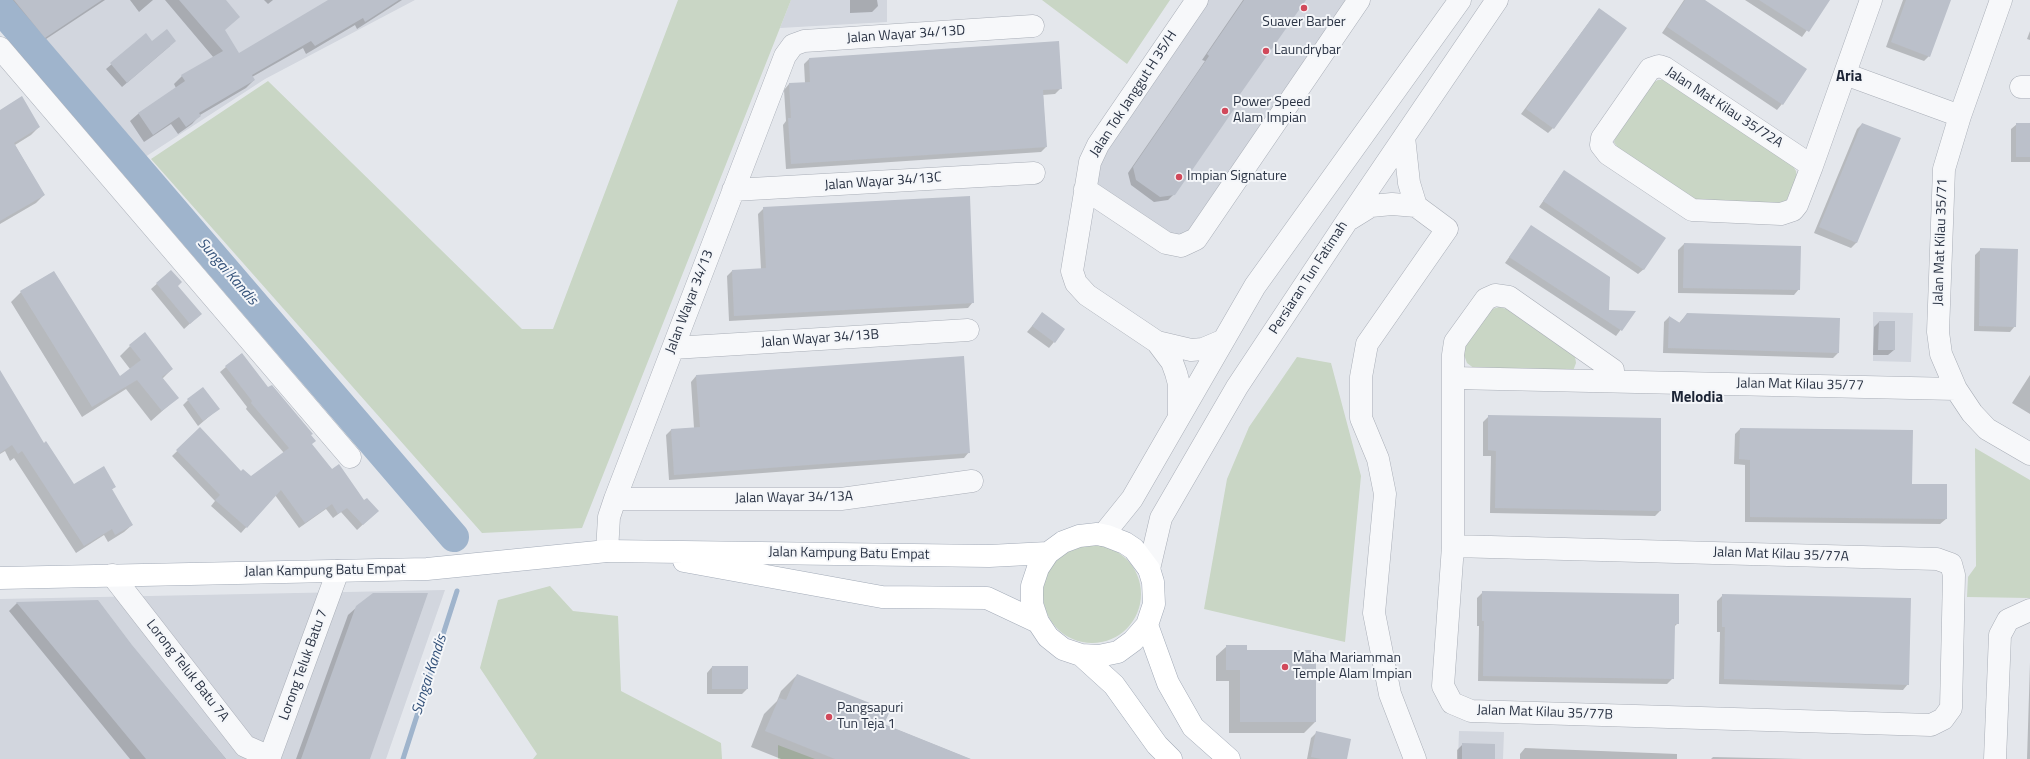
<!DOCTYPE html>
<style>
body{margin:0}
canvas{display:block;background:#e4e7ec}
</style>
<canvas width="2030" height="759"></canvas>
<script>
const g = document.querySelector('canvas').getContext('2d');
g.lineJoin = 'round';
function fill(path, color) { g.fillStyle = color; g.fill(path, 'evenodd'); }
const toPath = rows => new Path2D(rows.map(r => 'M' + r).join(''));
function stroke(path, color, width, dash) { g.strokeStyle = color; g.lineWidth = width; g.lineCap = dash ? 'butt' : 'round'; g.setLineDash(dash || []); g.stroke(path); }
function label(font, color, halo, rows, align = 'center') {
  g.font = font + ' "Titillium Web",sans-serif'; g.lineWidth = 4; g.setLineDash([]); g.textBaseline = 'middle'; g.strokeStyle = halo; g.fillStyle = color; for (const [text, x, y, turn = 0] of rows) {
    g.save(); g.translate(x, y); g.rotate((+turn || 0) * Math.PI / 180); g.textAlign = isNaN(turn) ? turn : align; if (halo) g.strokeText(text, 0, 0); g.fillText(text, 0, 0); g.restore();
  }
}
const built = toPath([
 [5,0,415,0,265,79,142,159],
 [791,0,887,0,887,22,780,28],
 [1205,0,1352,0,1192,233,1181,239,1092,185,1096,166],
 [1873,312,1913,313,1911,362,1873,361],
 [445,590,386,759,0,759,0,599],
 [1459,731,1504,732,1503,759,1458,759]
]);
const green = toPath([
 [678,0,791,0,582,528,482,533,151,159,268,81,522,329,553,329],
 [1042,0,1170,0,1127,64],
 [1658,80,1663,80,1793,166,1796,171,1797,178,1786,201,1781,204,1694,202,1618,148,1614,142,1616,135,1652,83],
 [1499,307,1507,309,1575,356,1576,363,1573,371,1475,369,1467,363,1464,355,1464,345,1492,309],
 [1297,357,1331,363,1361,476,1345,642,1204,609,1227,479,1249,427],
 [1975,448,2030,480,2030,598,1967,597,1968,577,1976,566],
 '1043 594a49 49 0 1 1 98 0a49 49 0 1 1-98 0Z',
 [550,586,573,611,618,616,621,691,721,743,722,759,533,759,537,754,480,668,498,600],
 [778,745,815,759,778,759]
]);
const shadow = toPath([
 [0,0,105,0,37,45],
 [130,0,153,0,139,12],
 [165,0,225,0,224,30,239,55,330,0,402,0,357,29,355,25,306,54,303,48,252,77,254,80,246,88,200,115,192,124,178,134,171,124,144,142,130,121,138,114,176,88,174,84,182,76,214,58],
 [264,0,273,0,268,4],
 [850,0,877,0,878,6,872,12,850,13],
 [1243,0,1304,0,1234,100,1174,194,1168,200,1154,202,1131,185,1128,173,1205,61,1202,60],
 [1684,0,1703,0,1782,104,1777,110,1662,33],
 [1745,0,1827,0,1828,1,1802,37],
 [1903,0,1950,0,1929,56,1924,61,1886,47],
 [1599,9,1553,128,1548,133,1521,114],
 [2030,31,2030,40,2027,39],
 [146,35,152,42,170,46,122,87,106,69],
 [809,59,1061,88,1055,94,1043,95,1046,147,1041,152,786,169,783,125,786,121,784,90,789,84,805,83,804,64],
 [0,111,39,127,31,135,15,145,44,195,36,203,0,224],
 [1862,124,1857,242,1851,248,1814,233,1857,129],
 [2017,124,2030,124,2030,162,2011,162,2011,129],
 [1564,171,1644,269,1638,274,1539,207],
 [764,208,973,302,968,308,729,321,727,276,732,271,761,269,758,214],
 [1531,226,1608,311,1634,312,1616,336,1505,263],
 [1684,244,1800,247,1799,289,1794,295,1678,293,1678,250],
 [1981,249,2015,326,2010,332,1974,331,1975,255],
 [171,271,177,286,195,319,184,329,151,289],
 [21,292,119,378,130,369,120,356,130,346,172,369,162,379,177,398,151,421,126,389,82,417,11,302],
 [1042,314,1054,342,1049,348,1027,332],
 [1687,314,1838,353,1833,358,1663,353,1664,322,1669,317,1679,323],
 [1879,322,1894,322,1894,350,1888,355,1873,355,1874,327],
 [241,354,268,389,310,435,311,445,372,516,357,530,341,512,333,518,326,509,299,528,275,495,241,533,211,506,215,501,172,456,200,429,241,472,251,477,284,453,246,409,247,407,220,372],
 [0,372,43,444,74,486,115,487,111,490,132,525,124,532,108,542,104,535,76,553,14,458,10,461,5,451,0,454],
 [2030,375,2030,414,2012,403],
 [696,376,969,452,964,458,669,480,666,435,671,430,694,428,691,382],
 [188,400,218,409,198,426,183,405],
 [1489,416,1660,511,1655,516,1490,513,1491,456,1483,456,1483,422],
 [1740,429,1911,485,1946,519,1940,524,1745,522,1745,465,1734,464,1735,434],
 [1483,592,1678,623,1674,627,1673,678,1667,684,1478,681,1479,626,1477,626,1477,598],
 [427,594,369,759,296,759,348,615,357,607],
 [1723,595,1908,684,1903,690,1719,684,1720,632,1717,632,1717,601],
 [98,601,131,645,226,759,130,759,9,611,17,603],
 [1227,646,1246,651,1315,722,1304,733,1229,733,1229,681,1216,681,1216,656],
 [2030,662,2030,759,2027,759],
 [712,667,747,689,742,694,707,694,707,673],
 [797,675,883,724,970,759,781,759,751,747,764,714,777,701,781,691],
 [1317,732,1346,759,1307,759,1311,738],
 [1463,744,1494,759,1457,759,1457,750],
 [1525,748,1677,754,1677,759,1520,759,1520,754],
 [1713,757,1804,759,1711,759]
]);
const stream = toPath([
 [403,759,457,591]
]);
const river = toPath([
 [0,8,454,537]
]);
const building = toPath([
 [14,0,102,0,45,38],
 [179,0,226,0,240,17,225,30,239,53,328,0,399,0,365,22,363,18,315,46,311,41,252,75,255,80,199,113,201,116,186,127,179,117,153,135,138,113,185,81,181,75,223,51],
 [1244,0,1306,0,1236,100,1239,102,1175,195,1160,197,1136,180,1133,167,1209,56,1207,54],
 [1685,0,1705,0,1807,69,1783,105,1667,27],
 [1759,0,1830,0,1809,32],
 [1906,0,1951,0,1930,57,1891,42],
 [1599,8,1627,28,1554,129,1526,109],
 [167,29,176,41,127,83,110,63,146,33,152,41],
 [1059,41,1062,89,1043,90,1047,147,791,164,788,118,791,118,789,83,810,82,809,58],
 [22,96,40,127,14,143,45,195,0,221,0,110],
 [1862,123,1901,138,1857,243,1819,227],
 [2016,123,2030,123,2030,157,2016,157],
 [1564,170,1666,238,1644,270,1543,201],
 [970,196,974,303,734,316,732,270,766,268,763,207],
 [1531,225,1610,277,1609,310,1636,311,1622,331,1509,257],
 [1684,243,1801,246,1800,290,1683,288],
 [1980,248,2018,249,2016,327,1979,326],
 [171,270,182,282,178,286,202,314,190,324,156,283],
 [54,271,120,376,141,360,129,345,145,332,173,369,162,377,179,398,162,411,137,380,92,407,20,291],
 [1042,312,1065,329,1055,343,1032,326],
 [1687,313,1840,318,1839,353,1668,348,1669,316,1680,323],
 [1879,321,1895,321,1895,350,1878,350],
 [242,353,268,387,272,385,313,434,311,435,316,441,312,444,332,469,339,464,364,500,367,498,379,511,363,525,347,508,338,514,332,504,305,523,281,490,247,528,215,500,220,495,176,450,200,427,241,471,243,469,251,476,289,448,251,403,252,401,225,366],
 [964,356,970,453,674,475,671,429,700,427,696,375],
 [0,370,44,443,46,441,74,484,104,466,116,487,112,489,133,525,115,535,112,529,84,546,22,451,18,454,12,445,0,453],
 [203,387,220,409,203,421,187,399],
 [1488,415,1661,418,1661,511,1495,508,1496,451,1488,450],
 [1740,428,1913,430,1912,484,1947,484,1947,519,1750,517,1750,460,1739,459],
 [1482,591,1679,594,1679,624,1675,624,1674,679,1483,676,1484,621,1482,621],
 [373,593,428,593,370,759,301,759,356,606],
 [1722,594,1911,598,1909,685,1724,679,1725,627,1722,627],
 [98,600,132,645,226,759,146,759,16,602],
 [1226,645,1247,645,1247,650,1316,650,1316,722,1240,722,1240,670,1226,670],
 [712,666,748,666,748,689,712,689],
 [797,674,890,711,884,724,971,759,835,759,765,731,779,698,786,700],
 [1316,731,1351,739,1347,759,1321,759,1311,757],
 [1462,743,1495,744,1495,759,1462,759]
]);
const minor = toPath([
 [1197,0,1098,145,1090,162,1072,271,1076,283,1087,295,1157,342,1191,350,1203,349,1222,341],
 [2001,0,1960,116,1944,169,1938,332,1941,354,1956,389,1972,413,1987,429,2030,454],
 [0,48,350,457],
 [1845,74,1960,116],
 [2021,87,2030,87],
 [1812,166,1665,68,1659,66,1650,69,1602,138,1601,145,1608,154,1692,210,1781,214,1793,210,1797,205,1812,166,1871,0],
 [1085,189,1166,243,1181,246,1196,239,1359,0],
 [733,190,1034,173],
 [1350,219,1371,206,1392,204,1416,206,1409,183,1404,137],
 [1157,342,1172,362,1176,373,1179,384,1179,414],
 [673,348,968,330],
 [1453,378,1956,389],
 [615,499,841,499,972,481],
 [1103,535,1132,499,1255,286,1460,0],
 [1453,546,1937,559,1951,564,1954,575,1951,708,1943,719,1931,725,1471,711,1452,703,1443,686,1453,546,1453,355,1455,342,1486,299,1495,295,1509,297,1613,370,1613,381],
 [607,551,609,517,615,499,785,56,793,45,804,41,1033,26],
 [1149,569,1161,518,1237,387,1347,221,1497,0],
 [112,575,245,746,270,757],
 [269,759,338,571],
 [1415,759,1390,694,1374,613,1385,494,1378,459,1361,418,1361,377,1367,344,1447,229,1416,206],
 [1995,759,2000,635,2008,620,2030,610]
]);
const major = toPath([
 [684,561,882,597,987,598,1038,622,1048,637,1063,649,1081,655,1099,656,1118,652,1133,641,1147,625,1154,604,1153,582,1149,569,1134,549,1125,543,1107,536,1097,534,1079,536,1063,542,1048,553,1038,568,1032,586,1032,604,1038,622],
 [0,578,427,569,607,551,989,556,1048,553],
 [1147,625,1168,683,1193,727,1229,759],
 [1081,655,1114,685,1157,745,1171,759]
]);
const markers = [
 [1304,8,4,"#d1495b"],
 [1266,51,4,"#d1495b"],
 [1225,111,4,"#d1495b"],
 [1179,177,4,"#d1495b"],
 [1285,667,4,"#d1495b"],
 [829,717,4,"#d1495b"]
];
const poiNames = [
 ["Suaver Barber",1304,23,"center"],
 ["Laundrybar",1274,51],
 ["Power Speed",1233,103],
 ["Alam Impian",1233,119],
 ["Impian Signature",1187,177],
 ["Maha Mariamman",1293,659],
 ["Temple Alam Impian",1293,675],
 ["Pangsapuri",837,709],
 ["Tun Teja 1",837,725]
];
const streetNames = [
 ["Jalan Wayar 34/13D",906,35,-4],
 ["Jalan Tok Janggut H 35/H",1134,94,-57],
 ["Jalan Mat Kilau 35/72A",1724,108,33],
 ["Jalan Wayar 34/13C",883,182,-4],
 ["Jalan Mat Kilau 35/71",1941,242,-88],
 ["Persiaran Tun Fatimah",1309,278,-57],
 ["Jalan Wayar 34/13",690,302,-69],
 ["Jalan Wayar 34/13B",820,339,-4],
 ["Jalan Mat Kilau 35/77",1800,385,1],
 ["Jalan Wayar 34/13A",794,498,-1],
 ["Jalan Kampung Batu Empat",849,554,1],
 ["Jalan Mat Kilau 35/77A",1781,555,2],
 ["Jalan Kampung Batu Empat",325,571,-1],
 ["Lorong Teluk Batu 7",304,665,-70],
 ["Lorong Teluk Batu 7A",187,671,52],
 ["Jalan Mat Kilau 35/77B",1545,713,2]
];
const neighbourhoodNames = [
 ["Aria",1849,77],
 ["Melodia",1697,398]
];
const waterNames = [
 ["Sungai Kandis",227,272,49],
 ["Sungai Kandis",430,675,-72]
];
fill(built, '#d2d6de');
fill(green, '#c9d6c5');
fill(shadow, '#0003');
stroke(stream, '#9fb4cc', 5);
stroke(river, '#9fb4cc', 30);
fill(building, '#bbc0ca');
stroke(minor, '#a9aeb7', 23);
stroke(major, '#a3abb8', 23);
stroke(minor, '#f7f8fa', 22);
stroke(major, '#fff', 22);
for (const [x, y, r, color] of markers) { const dot = new Path2D(); dot.arc(x, y, r, 0, 2 * Math.PI); g.fillStyle = color; g.fill(dot); stroke(dot, '#f4f6f9', 1.5); }
label('14px', '#2b3445', '#f4f6f9', poiNames, 'left');
label('14px', '#2b3445', '#f4f6f9', streetNames);
label('bold 15px', '#1d2536', '#f4f6f9', neighbourhoodNames);
label('italic 15px', '#34527a', '#f4f6f9', waterNames);
</script>
